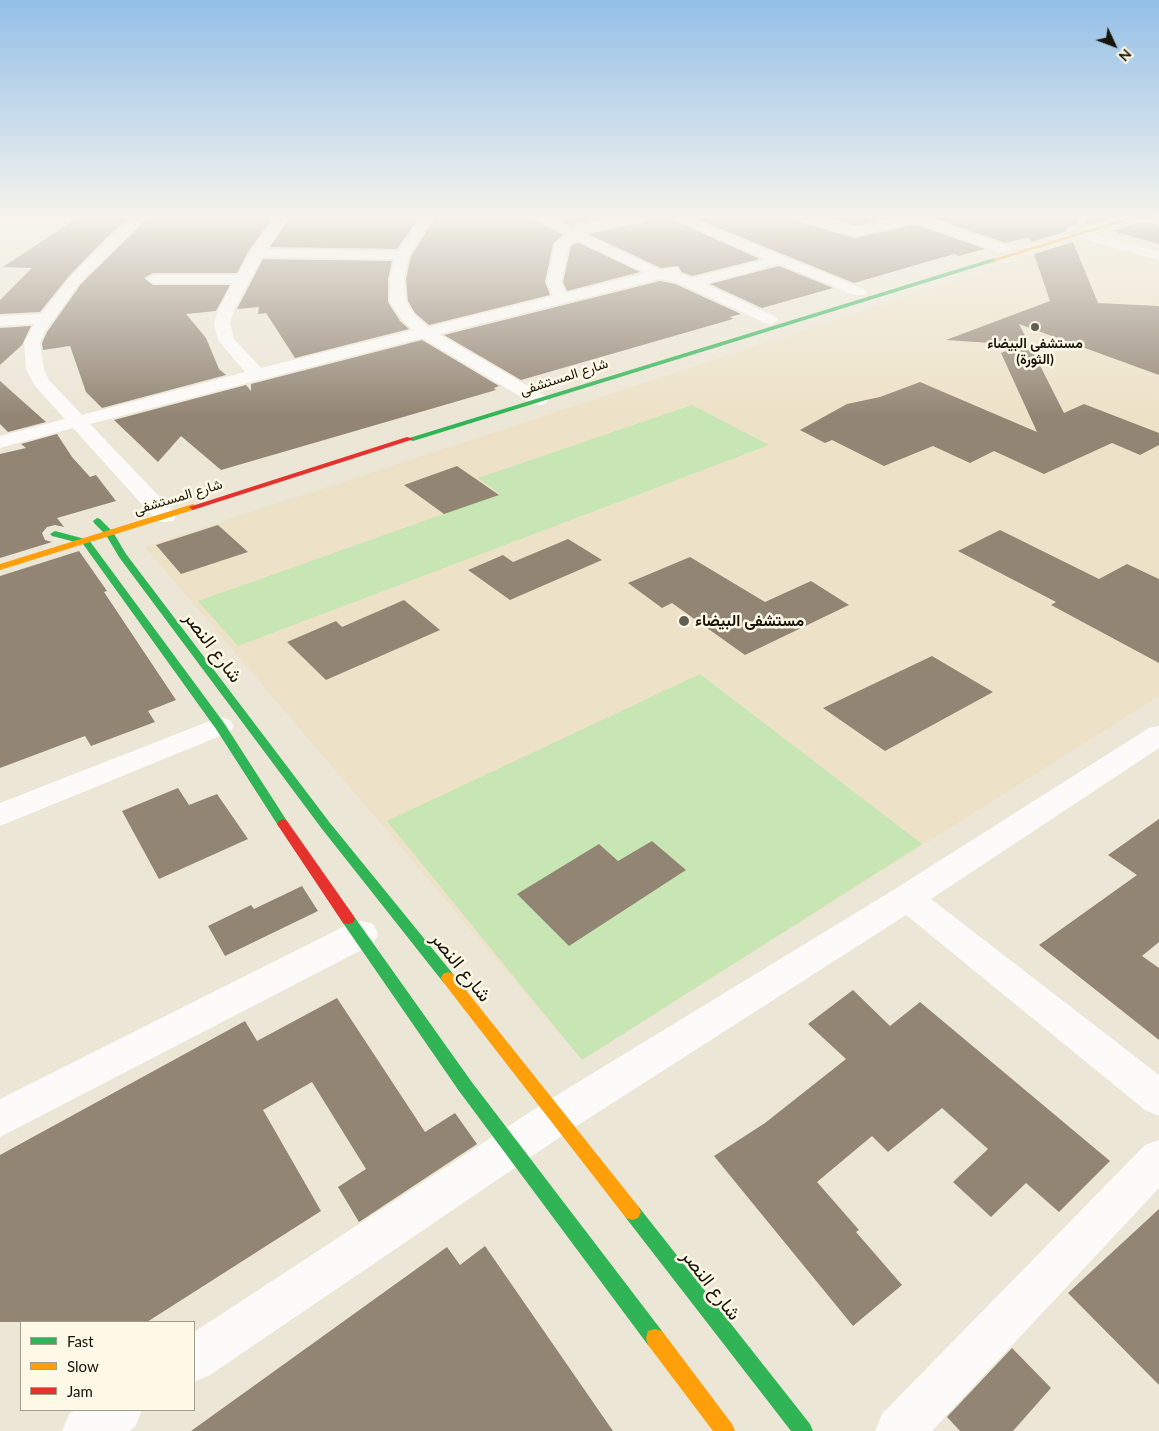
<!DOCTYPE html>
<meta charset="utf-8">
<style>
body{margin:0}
#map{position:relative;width:1159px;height:1431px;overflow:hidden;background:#ece6d6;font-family:Lato,sans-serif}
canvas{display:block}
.legend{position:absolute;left:20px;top:1321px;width:175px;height:90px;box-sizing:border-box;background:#fef8e6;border:1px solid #a29d8e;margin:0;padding:6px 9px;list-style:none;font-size:15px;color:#181409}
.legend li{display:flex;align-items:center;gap:10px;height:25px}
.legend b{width:25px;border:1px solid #a29d8e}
.north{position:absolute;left:1089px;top:20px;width:50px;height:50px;-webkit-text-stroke:4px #fef8e6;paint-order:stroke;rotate:133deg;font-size:14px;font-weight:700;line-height:20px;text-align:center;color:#181409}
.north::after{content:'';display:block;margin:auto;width:18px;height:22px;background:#181409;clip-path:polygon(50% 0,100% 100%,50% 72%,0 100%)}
</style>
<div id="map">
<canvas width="1159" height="1431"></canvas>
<ul class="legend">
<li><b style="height:6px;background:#30b455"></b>Fast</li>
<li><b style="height:6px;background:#ff9f0a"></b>Slow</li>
<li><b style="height:6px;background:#e5322d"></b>Jam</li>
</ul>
<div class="north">N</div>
</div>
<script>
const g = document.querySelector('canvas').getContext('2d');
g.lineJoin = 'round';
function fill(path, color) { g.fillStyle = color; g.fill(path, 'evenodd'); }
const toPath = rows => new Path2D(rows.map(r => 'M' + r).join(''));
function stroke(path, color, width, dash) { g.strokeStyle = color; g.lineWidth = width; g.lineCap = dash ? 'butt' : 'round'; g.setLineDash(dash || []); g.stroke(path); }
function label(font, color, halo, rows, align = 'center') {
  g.font = font + ' Lato,Vazirmatn,sans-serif'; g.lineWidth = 5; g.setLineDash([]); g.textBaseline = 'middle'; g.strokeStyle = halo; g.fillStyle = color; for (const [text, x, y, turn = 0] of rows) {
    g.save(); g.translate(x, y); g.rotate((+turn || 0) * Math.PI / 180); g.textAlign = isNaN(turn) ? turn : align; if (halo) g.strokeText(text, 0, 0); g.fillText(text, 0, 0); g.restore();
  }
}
const built = toPath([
 [1084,238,1159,262,1159,696,582,1060,145,547]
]);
const green = toPath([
 [692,405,769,445,238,646,198,601,500,494,478,478],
 [700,674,922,844,582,1060,387,821]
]);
const building = toPath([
 [80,216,131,216,106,238,69,276,40,312,0,314,0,300,32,268,3,267],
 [150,216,274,216,248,252,237,273,153,273,144,278,153,285,230,285,216,311,186,314,206,338,219,369,226,375,102,408,86,392,70,346,43,350,42,343,47,332,81,284],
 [291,216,420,216,397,249,270,247],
 [436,216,528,216,563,235,553,244,545,282,550,295,429,325,415,313,408,301,406,279,411,256],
 [551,216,615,216,576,224,573,227],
 [652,216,664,216,760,259,692,276,682,272,678,266,661,268,588,234,644,222],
 [689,216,795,216,797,221,855,238,915,224,985,249,959,256,954,254,854,283],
 [824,216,900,216,856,226],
 [934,216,1077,216,1078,224,1067,227,1068,231,1031,242,1029,237,1006,243,933,218],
 [1087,216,1118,216,1090,225,1086,224],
 [1142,222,1159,226,1159,244,1112,231],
 [577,242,640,272,567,291,563,282,571,246],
 [1073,242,1098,303,1159,306,1159,375,1019,324,1064,413,1084,404,1159,433,1159,445,1140,455,1112,443,1044,474,994,451,970,463,933,446,884,466,832,440,825,443,800,430,847,404,880,397,920,382,1037,432,1001,353,1021,345,946,340,1050,301,1034,254],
 [263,259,392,261,388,279,388,302,400,321,409,329,295,358,266,313,258,314,259,307,237,309],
 [779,266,833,288,762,308,710,284],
 [660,281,675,284,741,314,730,317,733,319,521,380,444,335],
 [31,326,22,345,0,365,0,328],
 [422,340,499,386,494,388,496,390,221,470,181,436,158,462,114,420,246,385,251,391,251,384],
 [0,381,46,422,8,432,0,424],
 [57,434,72,457,90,477,96,475,116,501,57,518,64,527,55,525,47,527,42,533,45,540,52,542,0,558,0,454,26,448,21,444],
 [457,466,499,495,444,514,404,485],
 [218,525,248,552,181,574,156,545],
 [1000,530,1099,579,1127,564,1159,579,1159,663,1051,605,1056,602,958,551],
 [568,539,602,560,510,600,468,570,503,555,513,562],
 [79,551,107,591,104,592,176,700,148,711,155,722,91,746,85,736,0,768,0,576],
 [690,557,765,602,811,581,849,605,745,655,672,603,662,608,628,583],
 [404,600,440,630,326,680,287,642,336,621,342,627],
 [932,656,993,692,885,751,823,708],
 [178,788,189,805,217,794,248,839,159,879,122,811],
 [1159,819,1159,942,1142,956,1159,968,1159,1040,1039,945,1137,875,1108,855],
 [652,841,686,870,569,946,517,894,599,844,618,861],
 [302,886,318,911,225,956,208,926,251,905,254,909],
 [853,990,890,1026,920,1002,1110,1161,1059,1212,1026,1183,991,1217,953,1182,988,1149,942,1108,888,1152,872,1136,817,1182,859,1230,856,1232,902,1285,853,1326,714,1156,765,1123,846,1059,808,1024],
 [337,998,425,1132,455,1113,477,1144,359,1222,338,1187,366,1169,312,1082,263,1110,321,1211,147,1322,0,1322,0,1155,245,1021,257,1041],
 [1159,1209,1159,1385,1068,1293],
 [485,1246,613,1431,191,1431,447,1247,460,1265],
 [1012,1348,1051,1388,1013,1431,960,1431,947,1417]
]);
const street = toPath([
 [134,216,148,216,80,283,45,331,40,343,44,369,49,380,82,415,245,372,218,340,214,323,218,310,233,283,153,283,146,279,153,275,238,275,250,253,276,216,289,216,267,249,398,251,422,216,434,216,409,255,404,279,406,302,414,314,428,327,553,296,547,282,555,244,566,235,530,216,547,216,574,229,576,226,625,216,650,216,644,220,582,233,661,270,673,267,678,268,680,271,679,273,692,278,766,259,666,216,684,216,864,289,867,292,864,295,854,295,779,264,705,284,776,317,778,320,770,325,676,282,660,279,439,334,545,396,548,400,545,404,539,405,533,404,422,338,90,424,173,511,176,516,173,521,165,522,157,521,73,428,0,448,0,436,65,419,35,386,26,369,24,343,34,324,0,326,0,316,41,314,70,277,107,239,134,216],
 [577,240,646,273,566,293,561,282,569,245,577,240],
 [262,257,394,259,390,279,390,302,402,320,413,330,261,368,234,339,230,323,234,310,262,257],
 [797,216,817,216,856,228,909,216,932,216,930,219,1008,246,1010,249,1003,253,998,252,915,222,856,236,798,219,797,216],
 [1139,216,1159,216,1159,224,1140,219,1139,216],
 [1081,230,1159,252,1159,260,1076,237,1074,234,1081,230],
 [220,717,230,720,234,726,230,732,0,826,0,803,220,717],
 [1159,726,1159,748,931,899,1159,1075,1159,1116,1145,1110,906,915,572,1129,210,1375,194,1382,194,1332,544,1103,895,889,1149,728,1159,726],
 [361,921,373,924,378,934,373,944,0,1137,0,1099,349,924,361,921],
 [1159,1140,1159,1188,932,1431,875,1431,882,1414,1145,1145,1159,1140],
 [75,1410,142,1410,135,1427,129,1431,62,1431,69,1414,75,1410]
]);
const fast = toPath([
 [994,258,996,261,413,441,406,439,994,258],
 [97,518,100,519,113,532,126,554,330,823,453,974,455,978,453,982,448,984,443,982,322,829,119,557,106,535,94,523,93,521,97,518],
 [55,531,89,540,224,723,287,821,289,824,287,827,279,827,216,729,83,544,52,536,50,534,55,531],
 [348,914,353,915,471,1081,662,1331,664,1338,662,1345,655,1347,648,1345,459,1091,343,923,341,919,343,915,348,914],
 [632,1204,638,1206,810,1424,813,1431,791,1431,626,1218,623,1212,626,1206,632,1204]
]);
const slow = toPath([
 [1133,216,1142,216,996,261,991,260,1133,216],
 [193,504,197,507,196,509,0,570,0,564,193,504],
 [448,972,453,974,638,1206,641,1212,638,1218,632,1220,626,1218,443,982,441,978,443,974,448,972],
 [655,1329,662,1331,732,1424,735,1431,713,1431,648,1345,646,1338,648,1331,655,1329]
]);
const jam = toPath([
 [407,437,414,439,196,509,193,510,189,507,407,437],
 [283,819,287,821,353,915,355,919,353,923,348,924,343,923,277,824,279,821,283,819]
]);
const markers = [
 [1035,327,5,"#625e51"],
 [684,621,6,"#625e51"]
];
const farPoinames = [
 ["مستشفى البيضاء",1035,343],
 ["(الثورة)",1035,359]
];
const farStreetnames = [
 ["شارع المستشفى",564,377,-18],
 ["شارع المستشفى",178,497,-17]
];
const poiNames = [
 ["مستشفى البيضاء",695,621]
];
const nearStreetnames = [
 ["شارع النصر",213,647,53],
 ["شارع النصر",461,967,51],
 ["شارع النصر",711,1285,52]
];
fill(built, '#ede2c7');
fill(green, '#c7e6b3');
fill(building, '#938574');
fill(street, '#fcfbf9');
fill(fast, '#30b455');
fill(slow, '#ff9f0a');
fill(jam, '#e5322d');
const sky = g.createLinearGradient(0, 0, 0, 416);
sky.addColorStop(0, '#93bfe8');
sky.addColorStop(0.52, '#f6f4ed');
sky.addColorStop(1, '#f6f4ed00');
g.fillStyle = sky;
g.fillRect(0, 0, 1159, 416);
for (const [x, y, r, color] of markers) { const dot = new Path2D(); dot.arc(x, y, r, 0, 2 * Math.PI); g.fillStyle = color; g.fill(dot); stroke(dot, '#fef8e6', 2); }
label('bold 14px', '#181409', '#fef8e6', farPoinames);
label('14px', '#181409', '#fef8e6', farStreetnames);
label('bold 16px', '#181409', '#fef8e6', poiNames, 'left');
label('19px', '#181409', '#fef8e6', nearStreetnames);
</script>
